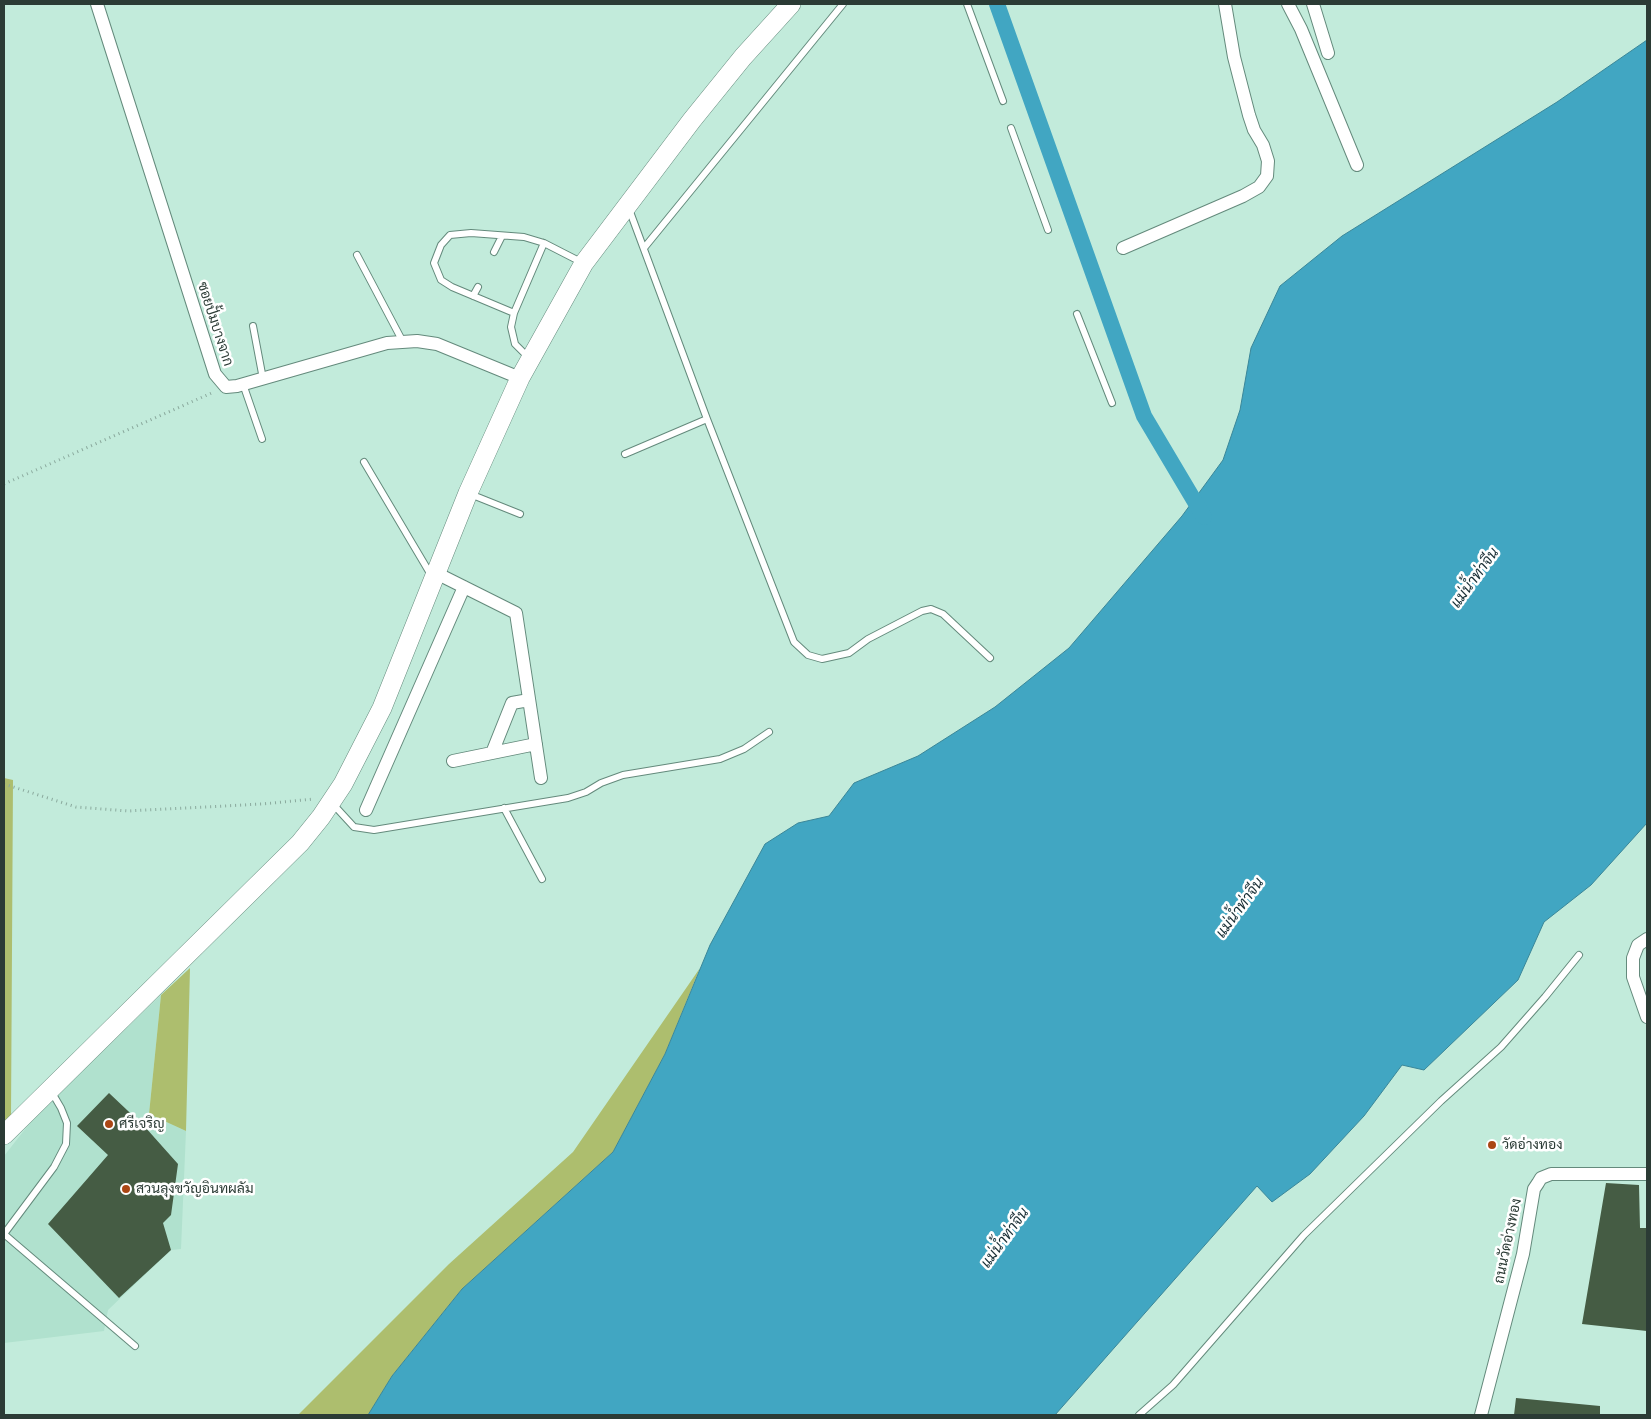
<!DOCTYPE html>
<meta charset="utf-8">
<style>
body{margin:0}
#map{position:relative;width:1651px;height:1419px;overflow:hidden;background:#c2ebdb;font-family:Rubik,sans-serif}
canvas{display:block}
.frame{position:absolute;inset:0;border:5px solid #2b3b35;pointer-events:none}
</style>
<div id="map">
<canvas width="1651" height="1419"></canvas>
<div class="frame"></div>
</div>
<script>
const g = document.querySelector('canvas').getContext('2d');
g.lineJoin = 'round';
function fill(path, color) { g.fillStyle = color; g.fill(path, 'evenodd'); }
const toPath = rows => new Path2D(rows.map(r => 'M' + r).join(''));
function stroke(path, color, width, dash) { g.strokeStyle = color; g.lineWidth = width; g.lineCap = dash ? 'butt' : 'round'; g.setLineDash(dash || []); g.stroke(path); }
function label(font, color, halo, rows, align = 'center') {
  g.font = font + ' Rubik,Sarabun,sans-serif'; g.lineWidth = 5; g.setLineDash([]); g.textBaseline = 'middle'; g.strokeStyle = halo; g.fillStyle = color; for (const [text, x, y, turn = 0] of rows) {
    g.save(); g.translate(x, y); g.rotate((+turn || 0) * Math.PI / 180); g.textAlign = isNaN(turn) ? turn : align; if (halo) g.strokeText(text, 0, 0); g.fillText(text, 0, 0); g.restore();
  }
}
const built = toPath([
 [161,995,149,1114,186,1131,181,1249,171,1250,108,1310,104,1331,4,1343,4,1156,33,1119]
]);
const green = toPath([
 [4,778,13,780,11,1116,4,1123],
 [190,968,186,1131,149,1114,161,995],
 [700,968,665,1054,613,1152,462,1289,392,1376,368,1415,298,1415,449,1264,573,1152]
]);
const water = toPath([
 [1647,40,1647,823,1591,885,1544,922,1518,980,1424,1070,1402,1065,1364,1116,1310,1174,1272,1202,1257,1186,1055,1415,368,1415,392,1376,462,1289,613,1152,665,1054,710,945,765,844,798,823,829,816,854,783,918,756,995,707,1069,648,1182,516,1223,460,1240,410,1251,348,1280,286,1342,236,1557,102,1647,40]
]);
const canal = toPath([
 [997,4,1144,416,1204,517]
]);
const building = toPath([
 [109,1093,145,1127,178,1164,171,1215,163,1223,171,1250,119,1298,48,1224,108,1155,77,1126],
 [1606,1183,1639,1185,1640,1228,1647,1228,1647,1331,1582,1324],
 [1516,1398,1600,1406,1600,1415,1514,1415]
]);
const path = toPath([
 [4,484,214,392],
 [4,784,76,807,128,811,262,804,314,799]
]);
const lane = toPath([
 [967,4,1003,101],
 [1011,128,1048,230],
 [629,209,707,419,794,642,808,655,822,659,849,653,868,639,922,611,931,609,943,614,990,658],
 [644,248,843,4],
 [494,252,502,236],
 [357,255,403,342],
 [473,296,478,287],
 [514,313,452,287,441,280,434,263,441,245,450,235,471,233,524,237,544,243,583,263],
 [1077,314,1112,403],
 [253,326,263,379],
 [529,358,515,344,511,327,514,313,544,243],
 [243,384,262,439],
 [625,454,707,419],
 [364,462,431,575],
 [470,494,520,514],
 [332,803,354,827,374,830,568,798,586,792,601,783,623,775,720,759,744,749,769,732],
 [504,808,542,879],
 [51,1091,61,1108,67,1123,66,1144,54,1167,4,1234,135,1346],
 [1139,1415,1173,1385,1304,1235,1441,1101,1501,1047,1545,997,1579,955]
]);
const street = toPath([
 [97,4,215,374,226,387,237,386,387,343,417,341,437,344,520,378],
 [1288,4,1301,29,1357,165],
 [1313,4,1328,53],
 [1123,248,1243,196,1259,187,1267,176,1268,161,1263,145,1254,130,1249,115,1234,57,1225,4],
 [436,573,516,613,541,778],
 [492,753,536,744],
 [453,761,492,753,512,703,529,700],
 [366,810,464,587],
 [1647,939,1638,945,1633,958,1633,977,1647,1017],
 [1481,1415,1523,1254,1534,1189,1538,1183,1541,1178,1551,1174,1647,1174]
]);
const secondary = toPath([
 [4,1135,300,843,321,817,343,784,382,708,468,493,520,378,584,263,692,120,743,57,791,4]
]);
const markers = [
 [109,1124,5,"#aa4614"],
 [1492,1145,5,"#aa4614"],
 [126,1189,5,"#aa4614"]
];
const streetNames = [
 ["ซอยปั้มบางจาก",215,324,72],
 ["ถนนวัดอ่างทอง",1508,1241,-78]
];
const poiNames = [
 ["ศรีเจริญ",119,1124],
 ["วัดอ่างทอง",1502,1145],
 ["สวนลุงขวัญอินทผลัม",136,1189]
];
const waterNames = [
 ["แม่น้ำท่าจีน",1475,578,-54],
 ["แม่น้ำท่าจีน",1240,908,-54],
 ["แม่น้ำท่าจีน",1005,1238,-54]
];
fill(built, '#b0e1ce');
fill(green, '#adbe6e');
fill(water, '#41a6c2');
stroke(water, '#3a8698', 1);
stroke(canal, '#41a6c2', 16);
fill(building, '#455c44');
stroke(lane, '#648a7c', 8);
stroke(street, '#648a7c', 14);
stroke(secondary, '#648a7c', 20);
stroke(path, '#8aa99d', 3, [1, 4]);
stroke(lane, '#fff', 6);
stroke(street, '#fff', 12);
stroke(secondary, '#fff', 19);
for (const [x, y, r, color] of markers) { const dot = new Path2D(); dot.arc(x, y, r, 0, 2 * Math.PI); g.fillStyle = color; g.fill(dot); stroke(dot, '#fff', 2); }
label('14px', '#2b3b35', '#fff', streetNames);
label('14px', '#2b3b35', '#fff', poiNames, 'left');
label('italic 15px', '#172d34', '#fff', waterNames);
</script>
